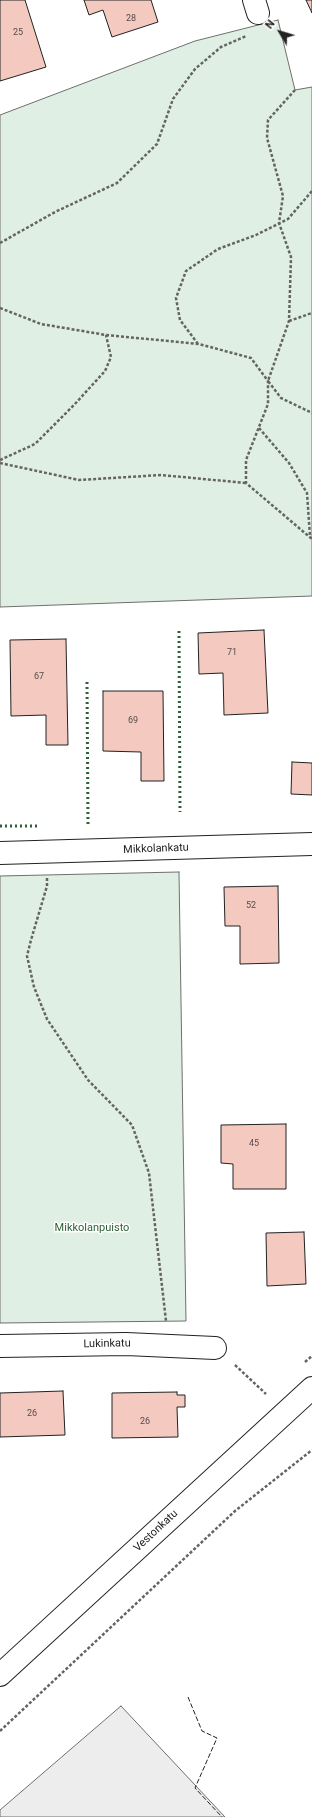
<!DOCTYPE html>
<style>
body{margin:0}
#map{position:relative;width:312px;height:1817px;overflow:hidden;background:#fff;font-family:Roboto,sans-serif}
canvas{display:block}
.north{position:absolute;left:260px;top:12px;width:40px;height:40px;-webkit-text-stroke:3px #fff;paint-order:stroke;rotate:308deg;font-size:11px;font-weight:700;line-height:16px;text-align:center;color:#222}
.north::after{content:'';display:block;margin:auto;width:14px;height:18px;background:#222;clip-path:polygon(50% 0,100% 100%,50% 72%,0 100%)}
</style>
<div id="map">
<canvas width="312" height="1817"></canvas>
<div class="north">N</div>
</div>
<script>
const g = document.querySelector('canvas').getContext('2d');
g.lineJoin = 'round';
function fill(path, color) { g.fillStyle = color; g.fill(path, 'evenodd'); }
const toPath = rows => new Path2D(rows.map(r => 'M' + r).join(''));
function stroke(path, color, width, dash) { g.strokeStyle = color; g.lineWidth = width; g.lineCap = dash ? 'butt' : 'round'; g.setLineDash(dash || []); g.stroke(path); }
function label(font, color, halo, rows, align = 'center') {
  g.font = font + ' Roboto,sans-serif'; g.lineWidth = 3; g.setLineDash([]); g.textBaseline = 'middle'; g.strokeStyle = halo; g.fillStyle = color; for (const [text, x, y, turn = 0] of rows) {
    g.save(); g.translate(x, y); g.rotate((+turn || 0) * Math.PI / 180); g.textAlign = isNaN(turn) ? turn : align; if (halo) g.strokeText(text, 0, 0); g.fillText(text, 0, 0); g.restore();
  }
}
const green = toPath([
 [278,20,295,90,312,87,312,596,0,607,0,115,195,41,278,20],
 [179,872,186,1321,0,1323,0,876,179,872]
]);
const parking = toPath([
 [121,1706,225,1817,0,1817,0,1810,121,1706]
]);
const building = toPath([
 [0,0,25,0,46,67,0,81,0,0],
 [84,0,151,0,158,22,112,37,103,10,89,15,84,0],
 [306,0,312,0,312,13,306,0],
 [264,630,268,713,224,715,223,673,199,674,198,633,264,630],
 [66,639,68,745,46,745,46,715,11,716,10,640,66,639],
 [103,691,163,691,164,781,141,781,141,752,103,751,103,691],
 [292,762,312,763,312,795,291,794,292,762],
 [278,886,279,963,240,964,240,926,225,926,224,887,278,886],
 [286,1124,286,1189,233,1189,233,1164,221,1163,221,1125,286,1124],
 [304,1232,306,1284,267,1286,266,1233,304,1232],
 [63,1391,65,1435,0,1437,0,1393,63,1391],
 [177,1392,177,1395,185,1395,185,1407,177,1407,178,1437,112,1438,112,1393,177,1392]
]);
const path = toPath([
 [295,90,268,120,267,138,283,196,279,223,291,257,289,321,268,381,281,398,312,413],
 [0,243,55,212,117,183,157,144,173,99,195,69,221,47,246,36],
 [0,308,41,324,106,335,199,344,251,358,268,381,268,404,246,460,246,483,312,539],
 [289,321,312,313],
 [198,344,180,320,176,298,186,271,218,249,256,235,288,219,312,191],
 [259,428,289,463,307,493,310,536],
 [0,460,35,444,74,405,105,371,111,357,106,335],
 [0,463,79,480,161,475,246,483],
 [47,878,47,886,31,940,27,956,34,987,47,1019,88,1080,132,1125,149,1173,166,1321],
 [305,1362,312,1356],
 [235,1365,266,1394],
 [0,1731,235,1511,312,1450]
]);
const minor = toPath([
 [254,0,258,13],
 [0,853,312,844],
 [0,1346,126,1344,215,1348]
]);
const primary = toPath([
 [0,1675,312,1388]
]);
const hedge = toPath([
 [179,631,180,812],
 [87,682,88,825],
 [0,826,40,826]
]);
const fence = toPath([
 [188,1697,202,1731,217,1738,195,1788,222,1817]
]);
const numberNames = [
 ["28",131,19],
 ["25",18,33],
 ["71",232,653],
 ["67",39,677],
 ["69",133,721],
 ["52",251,906],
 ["45",254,1144],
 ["26",32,1414],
 ["26",145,1422]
];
const streetNames = [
 ["Mikkolankatu",156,849,-2],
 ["Lukinkatu",107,1344,-1],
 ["Vestonkatu",156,1531,-43]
];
const parkNames = [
 ["Mikkolanpuisto",92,1228]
];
fill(green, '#e0efe3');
stroke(green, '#6f6f6f', 1);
fill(parking, '#ededed');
stroke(parking, '#6f6f6f', 1);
fill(building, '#f3c9c0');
stroke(building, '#222', 1);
stroke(minor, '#222', 24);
stroke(primary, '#222', 24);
stroke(path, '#646464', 2.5, [3, 2]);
stroke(minor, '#fff', 22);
stroke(primary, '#fff', 22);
stroke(hedge, '#2f5e38', 3, [2, 3]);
stroke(fence, '#222', 1, [5, 2]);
label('9px', '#564c4a', null, numberNames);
label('11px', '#222', '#fff', streetNames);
label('11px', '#2f5e38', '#fff', parkNames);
</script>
